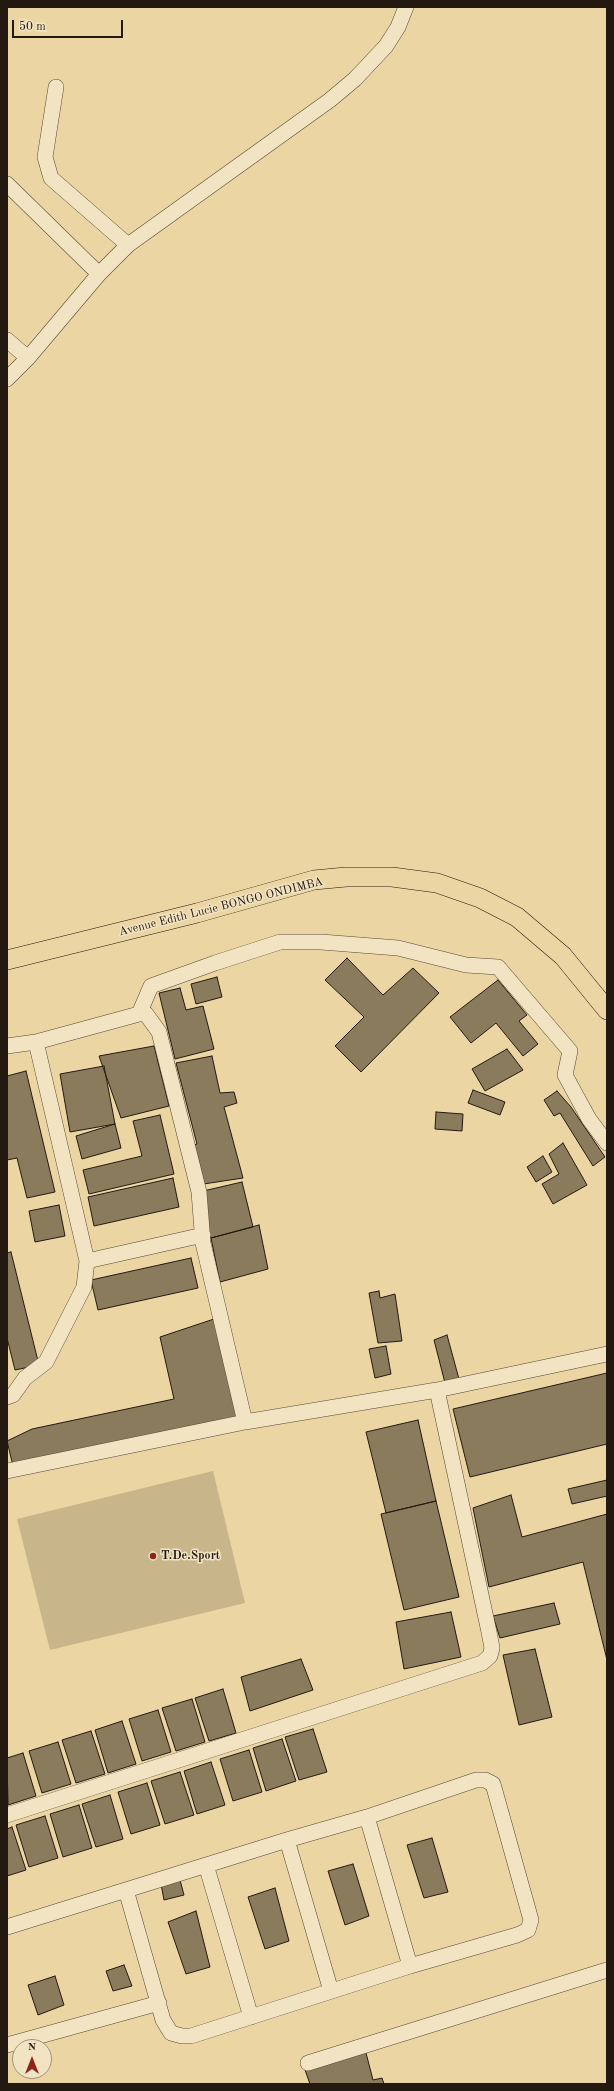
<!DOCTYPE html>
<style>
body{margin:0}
#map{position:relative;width:614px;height:2091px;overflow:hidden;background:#ebd5a3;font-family:"Old Standard TT",serif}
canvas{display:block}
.frame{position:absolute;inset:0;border:8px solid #241911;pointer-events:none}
.north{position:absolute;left:12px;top:2039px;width:40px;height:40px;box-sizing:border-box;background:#f2e4c3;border:1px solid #a0937c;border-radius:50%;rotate:0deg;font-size:11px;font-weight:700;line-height:16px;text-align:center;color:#241911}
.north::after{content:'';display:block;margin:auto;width:14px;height:18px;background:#8f2418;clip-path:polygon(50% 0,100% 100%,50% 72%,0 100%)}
.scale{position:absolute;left:12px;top:20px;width:111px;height:18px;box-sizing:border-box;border:2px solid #241911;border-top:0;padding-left:5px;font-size:12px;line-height:14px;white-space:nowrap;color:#241911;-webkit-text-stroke:3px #f2e4c3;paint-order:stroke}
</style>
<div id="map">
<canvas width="614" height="2091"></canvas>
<div class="frame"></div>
<div class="north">N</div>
<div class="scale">50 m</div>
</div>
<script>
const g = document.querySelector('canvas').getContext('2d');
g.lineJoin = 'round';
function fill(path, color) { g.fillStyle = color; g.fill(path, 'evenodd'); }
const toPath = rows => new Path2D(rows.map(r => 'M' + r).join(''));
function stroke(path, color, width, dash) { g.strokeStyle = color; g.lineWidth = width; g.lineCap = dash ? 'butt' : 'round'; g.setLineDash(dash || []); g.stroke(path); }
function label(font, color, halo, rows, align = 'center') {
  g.font = font + ' "Old Standard TT",serif'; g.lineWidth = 3; g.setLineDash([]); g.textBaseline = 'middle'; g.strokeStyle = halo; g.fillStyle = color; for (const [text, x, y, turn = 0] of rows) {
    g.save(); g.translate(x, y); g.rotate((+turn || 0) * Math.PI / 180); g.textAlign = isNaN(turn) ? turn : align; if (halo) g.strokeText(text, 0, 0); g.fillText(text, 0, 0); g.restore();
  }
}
const green = toPath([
 [213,1471,245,1603,50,1650,17,1519]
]);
const building = toPath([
 [347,958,383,995,413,968,439,993,361,1072,335,1046,364,1017,325,980,347,958],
 [217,977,222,997,196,1004,191,984,217,977],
 [498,980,527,1015,519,1021,538,1044,523,1056,496,1023,471,1043,450,1017,498,980],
 [180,988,186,1010,203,1006,214,1049,175,1059,159,993,180,988],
 [154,1046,169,1106,121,1118,99,1056,154,1046],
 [507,1049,523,1070,485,1091,472,1069,507,1049],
 [212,1056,220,1093,234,1092,237,1103,224,1107,243,1178,197,1185,188,1147,197,1144,176,1063,212,1056],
 [104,1066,115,1124,70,1132,60,1074,104,1066],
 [26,1071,55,1192,27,1198,17,1158,7,1160,7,1076,26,1071],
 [473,1090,505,1102,500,1115,468,1103,473,1090],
 [557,1091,571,1107,605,1157,593,1166,560,1113,554,1116,544,1100,557,1091],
 [436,1112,463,1114,462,1131,435,1129,436,1112],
 [160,1115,174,1174,89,1194,83,1170,142,1156,133,1121,160,1115],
 [115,1124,121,1148,82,1159,76,1136,115,1124],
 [563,1143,587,1185,553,1204,542,1184,559,1174,549,1154,563,1143],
 [543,1156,552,1172,536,1182,527,1167,543,1156],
 [173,1178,179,1207,94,1226,88,1197,173,1178],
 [242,1182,253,1227,211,1238,199,1192,242,1182],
 [59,1205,65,1236,35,1242,29,1211,59,1205],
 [259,1225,268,1269,220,1282,211,1238,259,1225],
 [11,1252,39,1365,15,1370,7,1338,7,1253,11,1252],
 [191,1258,198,1288,98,1310,91,1280,191,1258],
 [379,1291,380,1298,395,1294,402,1341,378,1343,369,1293,379,1291],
 [217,1318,243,1417,13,1466,7,1441,32,1429,174,1399,160,1337,217,1318],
 [447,1335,459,1379,445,1383,434,1340,447,1335],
 [386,1346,391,1374,375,1378,369,1349,386,1346],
 [607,1373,607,1444,470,1477,453,1409,607,1373],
 [418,1420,436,1501,386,1513,366,1432,418,1420],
 [607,1480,607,1496,572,1504,568,1489,607,1480],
 [511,1495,522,1537,607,1514,607,1660,583,1562,489,1587,473,1508,511,1495],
 [436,1501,459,1597,404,1610,381,1514,436,1501],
 [554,1603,560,1624,500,1638,493,1616,554,1603],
 [451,1612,461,1657,404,1669,396,1622,451,1612],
 [535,1649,552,1717,519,1725,503,1655,535,1649],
 [301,1659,313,1690,250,1711,241,1677,301,1659],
 [223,1689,236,1733,209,1741,195,1698,223,1689],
 [192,1699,205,1742,176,1751,162,1708,192,1699],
 [158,1710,171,1752,142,1761,129,1719,158,1710],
 [122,1721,136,1764,108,1773,95,1730,122,1721],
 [313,1729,327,1772,299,1780,285,1737,313,1729],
 [91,1731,105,1774,76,1783,62,1740,91,1731],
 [282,1739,296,1781,266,1791,253,1748,282,1739],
 [58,1742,71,1784,42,1793,29,1751,58,1742],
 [249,1750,262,1792,233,1801,220,1759,249,1750],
 [23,1753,36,1796,8,1805,7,1758,23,1753],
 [211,1762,225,1805,197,1814,184,1771,211,1762],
 [180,1772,194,1815,165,1824,151,1781,180,1772],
 [147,1783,160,1825,131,1834,118,1792,147,1783],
 [110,1795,123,1839,96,1847,82,1804,110,1795],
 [79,1805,92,1848,63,1857,50,1814,79,1805],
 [45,1816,58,1858,29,1867,16,1825,45,1816],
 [12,1827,26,1870,7,1876,7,1829,12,1827],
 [432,1838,448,1892,424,1898,407,1845,432,1838],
 [353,1864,369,1916,345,1925,328,1871,353,1864],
 [180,1880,184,1895,164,1900,161,1884,180,1880],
 [275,1888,289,1941,265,1949,248,1897,275,1888],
 [196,1911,210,1967,186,1974,168,1922,196,1911],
 [124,1965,132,1986,113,1991,106,1971,124,1965],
 [55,1976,64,2005,38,2015,28,1985,55,1976],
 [365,2049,373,2080,382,2078,384,2084,310,2084,304,2067,365,2049]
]);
const minor = toPath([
 [56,87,45,157,51,178,128,245],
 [7,184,99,274],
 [7,340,28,358],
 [7,379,28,358,99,274,128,245,330,100,355,79,386,46,398,27,406,7],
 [139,1014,151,986,215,963,280,942,321,942,398,948,466,965,498,967,570,1051,565,1075,589,1119,607,1143],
 [36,1042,87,1261],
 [7,1046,36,1042,139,1014,146,1014,159,1032,199,1192,203,1243,245,1422],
 [7,1397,13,1395,25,1378,46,1362,84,1287,87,1261,203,1235],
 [7,1471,245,1422,437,1390,607,1354],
 [7,1815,482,1663,490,1656,492,1648,489,1632,437,1390],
 [367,1817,410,1966],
 [287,1840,331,1991],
 [206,1865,251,2017],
 [7,1927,287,1840,367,1817,476,1780,485,1780,493,1784,531,1920,528,1930,517,1935,410,1966,191,2036,182,2036,171,2033,163,2020,126,1890],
 [7,2045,159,2003],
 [308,2063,607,1970]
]);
const major = toPath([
 [7,960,197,913,314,880,346,877,392,877,437,883,480,898,517,917,563,956,607,1010]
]);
const markers = [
 [153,1556,4,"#8f2418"]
];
const streetNames = [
 ["Avenue Edith Lucie BONGO ONDIMBA",221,907,-14]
];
const poiNames = [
 ["T.De.Sport",161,1556]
];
fill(green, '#c9b58a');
fill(building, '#8b7b5d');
stroke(building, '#241911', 1);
stroke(minor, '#564836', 16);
stroke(major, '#241911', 20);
stroke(minor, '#f2e4c3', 15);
stroke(major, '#ebd5a3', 19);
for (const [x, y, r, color] of markers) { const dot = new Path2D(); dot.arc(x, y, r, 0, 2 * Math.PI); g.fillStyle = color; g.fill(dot); stroke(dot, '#f2e4c3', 1.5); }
label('12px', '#241911', '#f2e4c3', streetNames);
label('bold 12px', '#241911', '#f2e4c3', poiNames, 'left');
</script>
